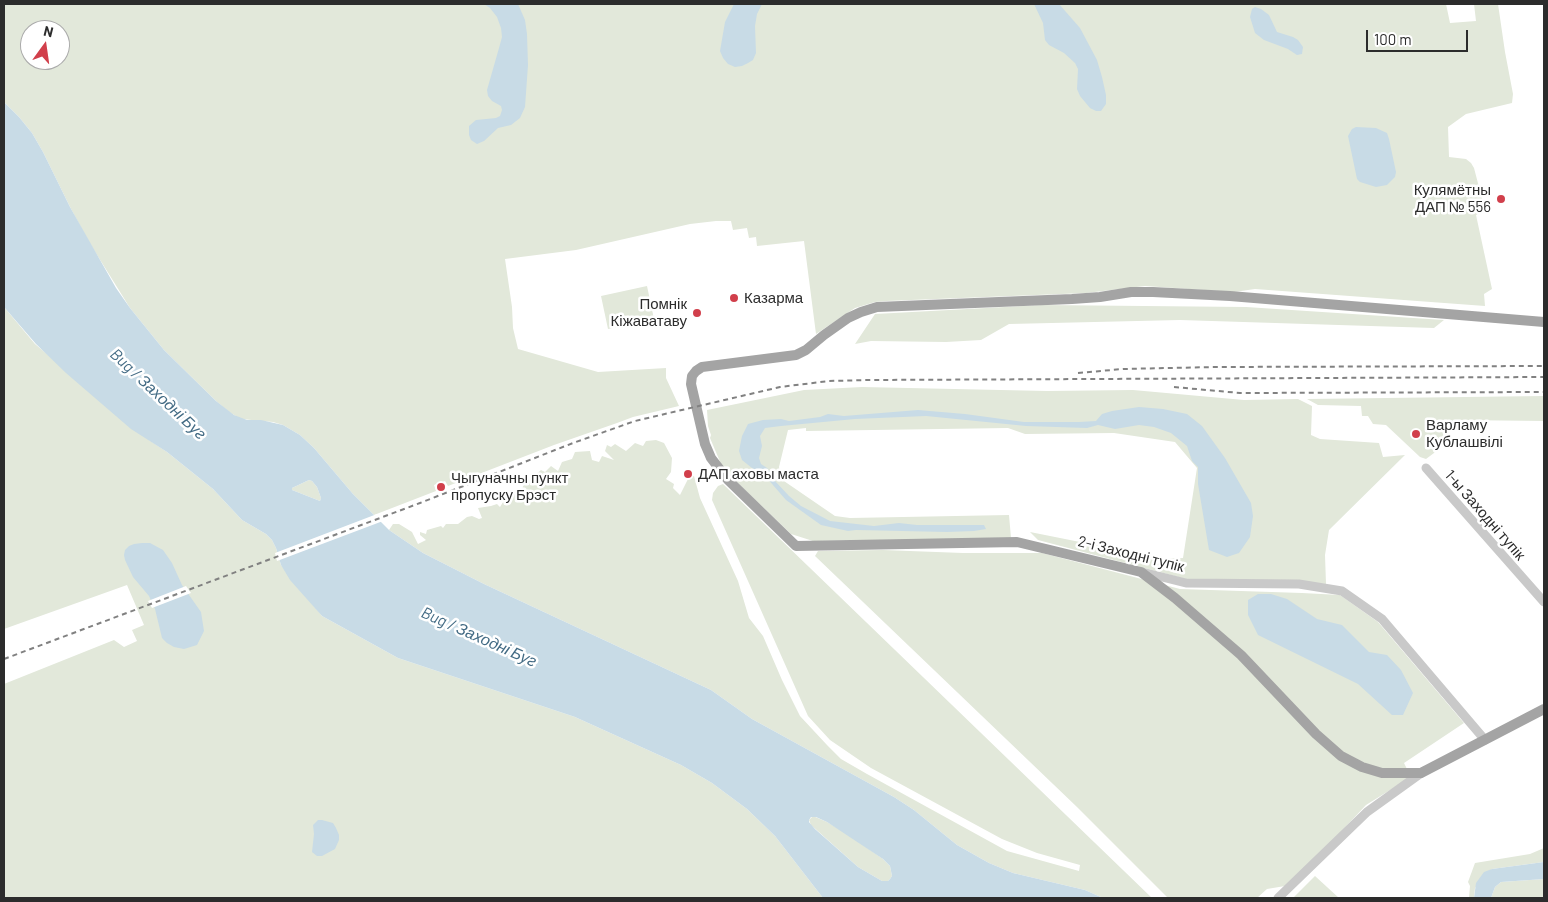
<!DOCTYPE html>
<meta charset="utf-8">
<style>
body{margin:0}
#map{position:relative;width:1548px;height:902px;overflow:hidden;background:#fff;font-family:Barlow,sans-serif}
canvas{display:block}
.frame{position:absolute;inset:0;border:5px solid #2c2c2c;pointer-events:none}
.north{position:absolute;left:20px;top:20px;width:50px;height:50px;box-sizing:border-box;background:#fff;border:1px solid #ababab;border-radius:50%;rotate:14deg;font-size:14px;font-weight:700;line-height:20px;text-align:center;color:#2c2c2c}
.north::after{content:'';display:block;margin:auto;width:18px;height:22px;background:#d13f4b;clip-path:polygon(50% 0,100% 100%,50% 72%,0 100%)}
.scale{position:absolute;left:1366px;top:30px;width:102px;height:22px;box-sizing:border-box;border:2px solid #2c2c2c;border-top:0;padding-left:6px;font-size:15px;line-height:18px;white-space:nowrap;color:#2c2c2c;-webkit-text-stroke:4px #fff;paint-order:stroke}
</style>
<div id="map">
<canvas width="1548" height="902"></canvas>
<div class="frame"></div>
<div class="north">N</div>
<div class="scale">100 m</div>
</div>
<script>
const g = document.querySelector('canvas').getContext('2d');
g.lineJoin = 'round';
function fill(path, color) { g.fillStyle = color; g.fill(path, 'evenodd'); }
const toPath = rows => new Path2D(rows.map(r => 'M' + r).join(''));
function stroke(path, color, width, dash) { g.strokeStyle = color; g.lineWidth = width; g.lineCap = dash ? 'butt' : 'round'; g.setLineDash(dash || []); g.stroke(path); }
function label(font, color, halo, rows, align = 'center') {
  g.font = font + ' Barlow,sans-serif'; g.lineWidth = 5; g.setLineDash([]); g.textBaseline = 'middle'; g.strokeStyle = halo; g.fillStyle = color; for (const [text, x, y, turn = 0] of rows) {
    g.save(); g.translate(x, y); g.rotate((+turn || 0) * Math.PI / 180); g.textAlign = isNaN(turn) ? turn : align; if (halo) g.strokeText(text, 0, 0); g.fillText(text, 0, 0); g.restore();
  }
}
const green = toPath([
 [4,4,1446,4,1450,23,1476,21,1474,4,1498,4,1505,52,1513,94,1512,103,1466,114,1448,127,1449,157,1466,159,1471,163,1474,168,1485,210,1476,215,1492,289,1484,294,1485,306,1255,289,1234,292,1145,286,1086,293,886,301,875,302,855,308,816,334,804,241,757,246,756,237,749,238,747,228,733,230,731,221,716,221,690,224,576,250,505,259,512,307,513,328,518,349,598,372,666,368,666,378,679,406,633,417,617,423,554,445,448,486,445,481,434,485,436,491,374,515,353,494,314,448,300,435,283,425,273,422,241,419,229,412,216,401,164,350,130,308,89,242,70,207,43,152,32,133,19,117,4,102],
 [30,30,60,30,60,60,30,60],
 [647,286,654,319,608,329,601,296],
 [1042,305,1246,307,1444,320,1434,328,1180,320,1009,324,981,340,946,342,871,341,855,344,875,314],
 [4,307,35,344,149,440,167,452,213,489,242,520,266,534,272,540,276,548,281,565,322,616,398,658,575,717,681,765,712,783,747,809,775,836,823,898,4,898,4,684,114,640,124,647,137,641,132,630,144,625,127,585,4,629],
 [862,387,1047,391,1133,390,1244,400,1298,399,1312,406,1311,435,1320,439,1379,443,1383,457,1405,455,1329,530,1325,555,1326,584,1186,579,1038,540,1030,532,1165,559,1183,558,1197,468,1175,442,1114,433,1025,434,1008,428,806,431,806,428,788,430,779,467,781,479,835,516,850,518,1009,515,1011,538,813,541,791,534,743,488,721,464,710,438,711,435,708,426,707,410,804,390],
 [1544,396,1544,421,1455,420,1434,453,1426,459,1420,457,1386,425,1373,424,1368,416,1362,416,1361,406,1318,405,1307,399],
 [656,440,664,443,672,458,671,472,666,479,674,484,673,488,680,495,690,475,694,476,700,498,738,581,749,618,763,636,782,680,800,716,827,745,841,759,867,774,1007,851,1079,871,1080,865,1037,853,1002,839,871,768,830,740,808,716,712,500,713,493,718,486,723,484,1152,898,1103,898,1085,890,1013,873,989,863,957,845,914,810,894,797,752,719,711,690,484,584,423,553,389,530,393,524,399,524,412,532,418,544,426,540,420,535,420,532,426,534,427,530,441,526,443,528,446,524,458,524,467,517,472,516,479,519,482,518,478,508,491,506,497,504,500,507,508,494,514,492,517,494,522,491,523,486,541,470,545,472,551,466,558,471,562,462,572,459,575,452,590,451,592,460,599,462,602,456,614,460,605,451,607,445,611,447,615,444,626,451,635,443,643,446,646,441],
 [309,480,312,481,317,487,321,498,320,501,292,490,292,488],
 [883,550,963,553,1042,553,1180,589,1302,593,1340,595,1378,622,1464,723,1404,763,1411,777,1366,805,1291,885,1267,889,1257,898,1168,898,1077,807,815,556,818,551],
 [813,816,827,822,849,835,883,859,890,866,892,876,890,879,888,881,882,881,858,867,811,825,809,820],
 [1544,848,1544,862,1492,869,1475,888,1474,898,1469,898,1470,886,1468,882,1475,863,1530,854],
 [1315,876,1339,898,1293,898],
 [1544,879,1544,898,1491,898,1495,887,1501,882]
]);
const water = toPath([
 [484,4,518,4,525,20,527,34,528,65,525,107,520,118,511,125,498,128,484,141,477,144,471,140,469,135,469,126,476,120,496,118,500,116,502,110,501,106,492,101,488,96,487,90,499,48,502,37,501,28,497,17,490,8],
 [734,4,762,4,757,14,755,26,756,53,753,60,748,63,742,66,735,67,728,64,723,58,720,51,725,22],
 [1034,4,1059,4,1080,28,1097,60,1102,77,1106,95,1106,104,1101,111,1096,111,1090,108,1080,96,1077,89,1078,69,1075,63,1064,53,1049,45,1045,40,1043,23],
 [1255,7,1261,9,1269,15,1277,32,1293,37,1298,40,1303,47,1302,54,1297,55,1288,49,1264,40,1255,33,1250,17,1252,9],
 [4,102,19,117,32,133,43,152,70,207,116,288,130,308,164,350,216,401,234,415,247,420,261,420,283,425,300,435,314,448,353,494,389,530,423,553,484,584,711,690,752,719,894,797,914,810,957,845,989,863,1013,873,1085,890,1103,898,823,898,775,836,747,809,712,783,681,765,575,717,398,658,322,616,290,580,281,565,276,548,272,540,266,534,242,520,213,489,167,452,131,429,66,373,36,344,4,307],
 [309,480,312,481,317,487,321,498,320,501,292,490,292,488],
 [811,817,816,817,827,822,883,859,890,866,892,876,890,879,888,881,882,881,858,867,815,829,809,822,809,820],
 [1356,127,1376,128,1387,133,1389,139,1396,172,1395,177,1387,185,1376,187,1360,182,1357,179,1348,136,1352,129],
 [1139,407,1163,409,1187,414,1202,426,1225,458,1251,503,1253,516,1250,537,1239,553,1227,557,1209,550,1198,484,1198,467,1192,461,1187,446,1171,433,1154,427,1139,425,1115,429,1098,425,1087,428,1026,426,926,416,855,419,781,426,765,428,760,436,762,446,759,458,761,464,767,468,773,475,775,481,789,496,801,506,830,521,874,526,899,523,917,525,984,525,986,529,974,531,947,532,856,530,848,531,821,525,786,500,766,477,752,468,742,460,739,451,742,436,748,424,763,420,781,419,789,421,820,417,828,414,844,416,918,410,965,414,1024,422,1079,422,1096,421,1102,414,1112,411],
 [142,543,150,543,163,550,172,563,182,585,201,612,204,631,197,645,184,649,174,647,167,643,162,638,155,609,149,596,133,577,125,560,124,555,125,550,129,546,134,544],
 [1258,594,1271,594,1287,599,1317,619,1342,625,1369,652,1387,655,1401,670,1413,693,1403,715,1392,715,1358,684,1258,635,1248,615,1248,600],
 [318,820,322,820,333,823,336,828,339,835,339,840,335,849,322,856,317,856,312,852,314,834,313,825],
 [1544,862,1544,879,1501,882,1495,887,1491,898,1474,898,1476,883,1484,872,1492,869]
]);
const pier = toPath([
 [377,514,383,521,277,561,275,553],
 [186,586,191,593,152,608,148,601]
]);
const minor = toPath([
 [1426,468,1544,602],
 [1142,572,1186,583,1299,584,1342,591,1382,619,1485,740],
 [1278,898,1367,812,1424,771]
]);
const major = toPath([
 [1544,322,1230,296,1153,292,1131,292,1100,297,1072,299,877,307,861,312,848,318,824,335,806,350,796,355,702,367,696,371,692,376,691,384,705,444,711,458,728,480,796,546,1017,542,1141,572,1175,598,1241,655,1316,734,1341,756,1362,767,1382,773,1421,773,1544,709]
]);
const rail = toPath([
 [1078,373,1123,369,1215,367,1544,366],
 [1174,387,1240,393,1544,392],
 [4,659,420,503,573,443,635,421,780,387,829,381,869,380,1544,377]
]);
const markers = [
 [1501,199,5,"#d13f4b"],
 [734,298,5,"#d13f4b"],
 [697,313,5,"#d13f4b"],
 [1416,434,5,"#d13f4b"],
 [688,474,5,"#d13f4b"],
 [441,487,5,"#d13f4b"]
];
const poiNames = [
 ["Кулямётны",1491,190,"right"],
 ["ДАП № 556",1491,207,"right"],
 ["Казарма",744,298],
 ["Помнік",687,304,"right"],
 ["Кіжаватаву",687,321,"right"],
 ["Варламу",1426,425],
 ["Кублашвілі",1426,442],
 ["ДАП аховы маста",698,474],
 ["Чыгуначны пункт",451,478],
 ["пропуску Брэст",451,495]
];
const streetNames = [
 ["1-ы Заходні тупік",1485,515,49],
 ["2-і Заходні тупік",1131,554,14]
];
const waterNames = [
 ["Bug / Заходні Буг",158,394,43],
 ["Bug / Заходні Буг",479,637,24]
];
fill(green, '#e2e8da');
fill(water, '#c8dbe6');
fill(pier, '#fff');
stroke(minor, '#c9c9c9', 9);
stroke(major, '#a4a4a4', 10);
stroke(rail, '#818181', 2, [5, 4]);
for (const [x, y, r, color] of markers) { const dot = new Path2D(); dot.arc(x, y, r, 0, 2 * Math.PI); g.fillStyle = color; g.fill(dot); stroke(dot, '#fff', 2); }
label('15px', '#2c2c2c', '#fff', poiNames, 'left');
label('15px', '#2c2c2c', '#fff', streetNames);
label('italic 16px', '#436b84', '#fff', waterNames);
</script>
